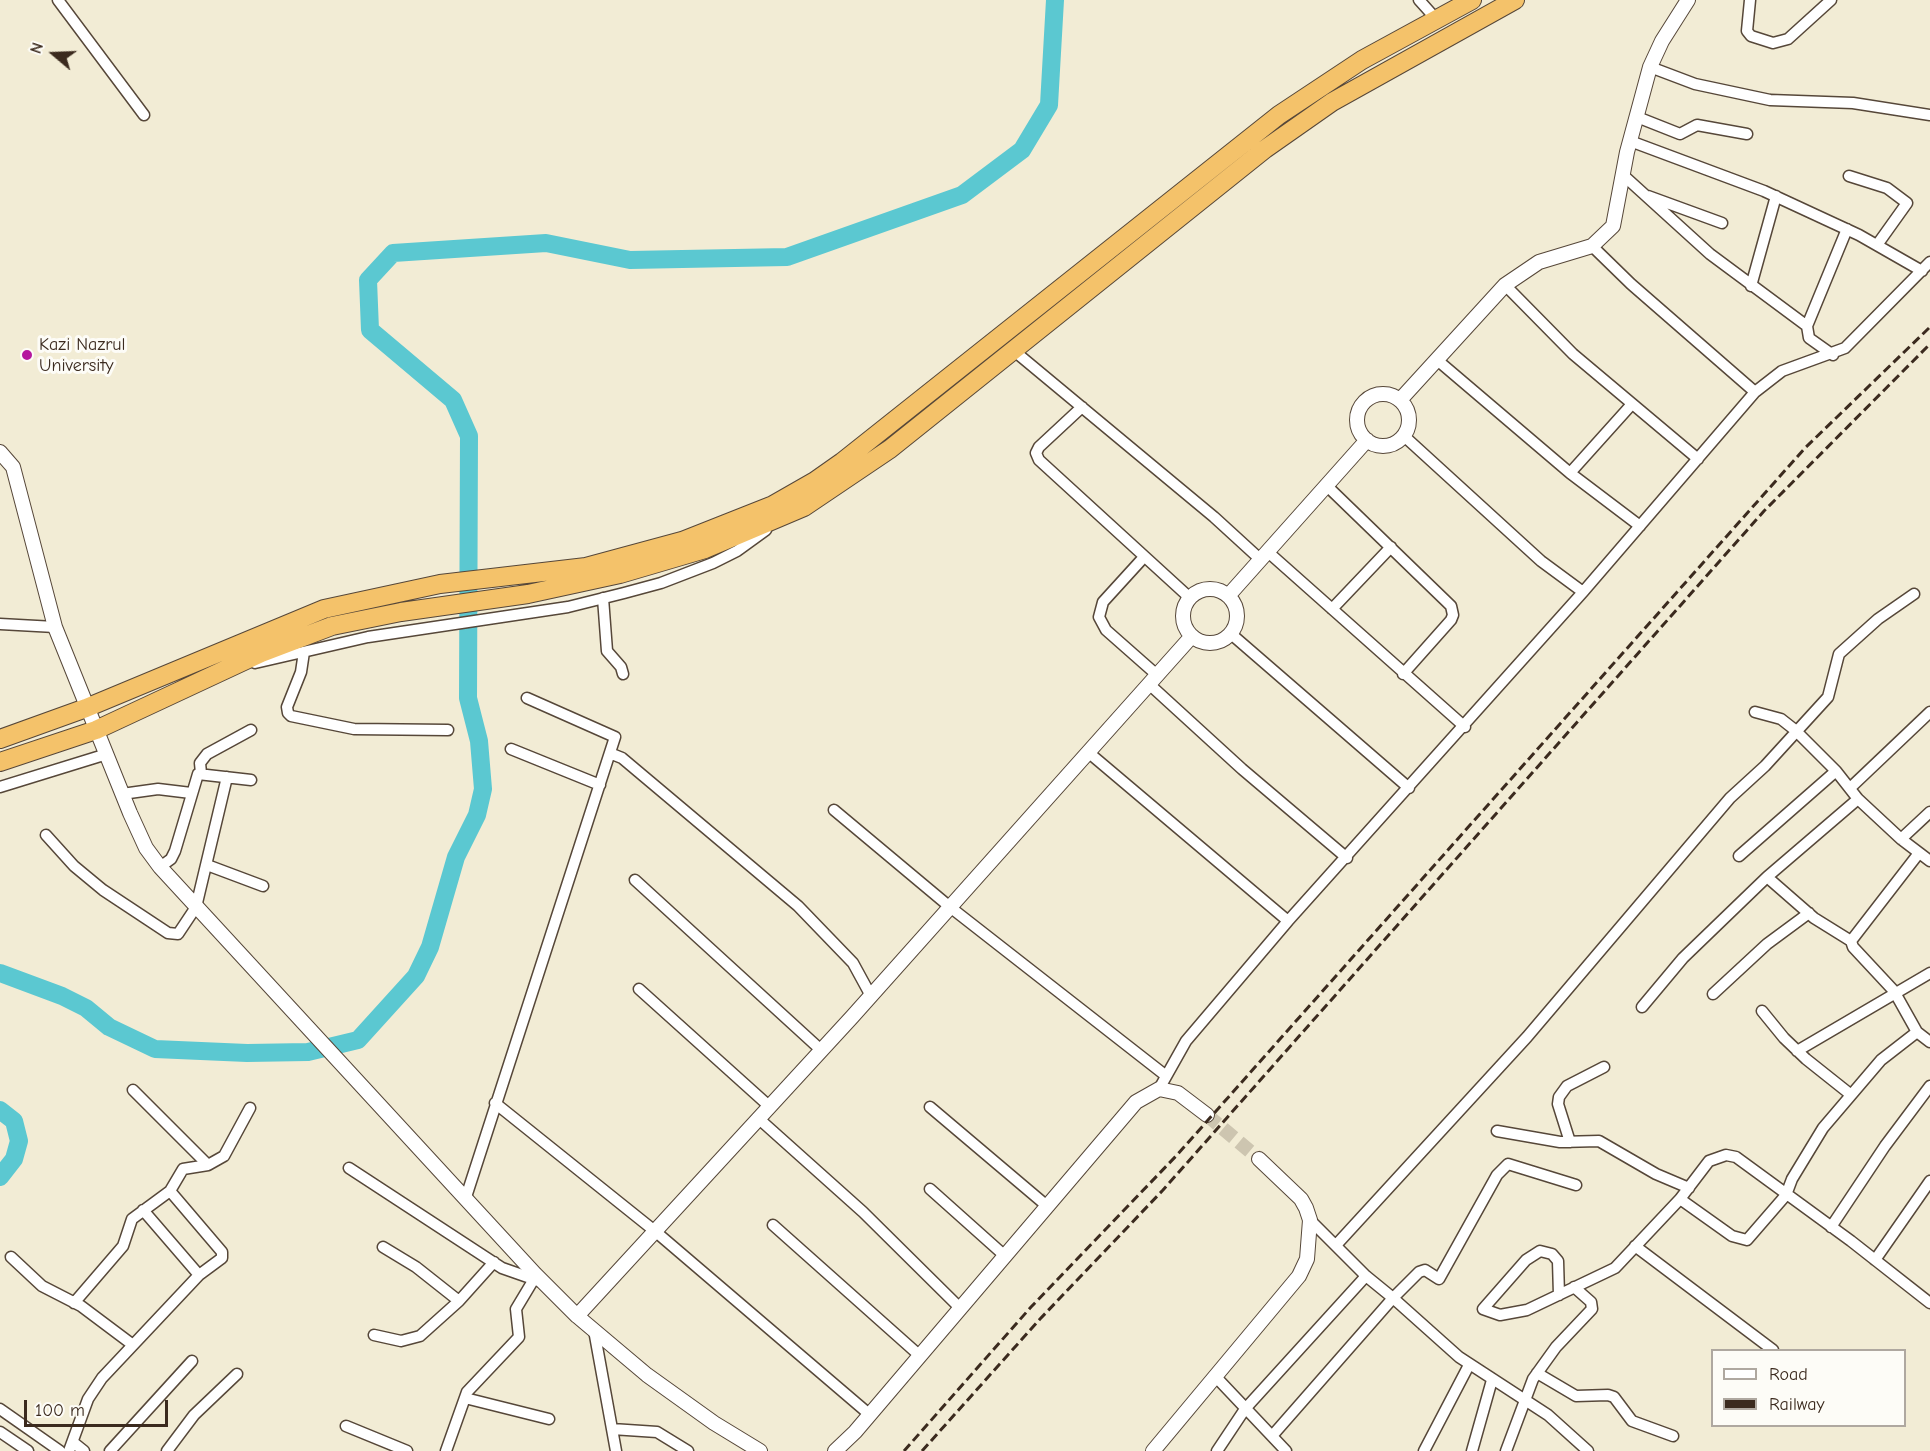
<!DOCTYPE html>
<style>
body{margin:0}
#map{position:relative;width:1930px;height:1451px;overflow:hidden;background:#f2ecd5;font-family:"Comic Neue",sans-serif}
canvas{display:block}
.legend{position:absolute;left:1711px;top:1349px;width:195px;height:78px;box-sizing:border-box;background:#fdfcf7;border:2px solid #afa8a0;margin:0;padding:8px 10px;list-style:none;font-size:18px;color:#3b2a1e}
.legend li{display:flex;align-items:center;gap:12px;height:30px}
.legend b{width:30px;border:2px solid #afa8a0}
.north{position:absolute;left:24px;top:24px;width:60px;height:60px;-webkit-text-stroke:4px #fdfcf7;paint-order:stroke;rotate:289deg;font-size:16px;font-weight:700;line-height:24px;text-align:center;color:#3b2a1e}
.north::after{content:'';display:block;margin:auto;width:21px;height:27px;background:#3b2a1e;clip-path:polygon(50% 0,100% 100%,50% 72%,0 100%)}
.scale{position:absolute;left:24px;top:1400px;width:144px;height:27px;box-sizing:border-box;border:3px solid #3b2a1e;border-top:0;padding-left:8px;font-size:18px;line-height:21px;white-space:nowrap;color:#3b2a1e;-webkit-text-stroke:4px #fdfcf7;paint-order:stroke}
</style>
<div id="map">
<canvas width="1930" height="1451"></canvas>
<ul class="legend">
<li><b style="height:8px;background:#fff"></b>Road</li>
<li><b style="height:8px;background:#3b2a1e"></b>Railway</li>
</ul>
<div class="north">N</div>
<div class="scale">100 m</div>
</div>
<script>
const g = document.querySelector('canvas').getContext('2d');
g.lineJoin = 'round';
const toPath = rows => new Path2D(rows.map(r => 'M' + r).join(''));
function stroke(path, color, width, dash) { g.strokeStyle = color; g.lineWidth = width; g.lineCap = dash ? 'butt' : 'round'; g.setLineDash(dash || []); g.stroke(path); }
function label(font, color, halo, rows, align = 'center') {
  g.font = font + ' "Comic Neue",sans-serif'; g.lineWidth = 6; g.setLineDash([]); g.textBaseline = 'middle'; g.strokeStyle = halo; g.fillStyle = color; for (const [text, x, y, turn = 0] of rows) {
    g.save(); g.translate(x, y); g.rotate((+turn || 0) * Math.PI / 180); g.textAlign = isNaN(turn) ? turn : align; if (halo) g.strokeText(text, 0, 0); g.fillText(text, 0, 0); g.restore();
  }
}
const river = toPath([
 [0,973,62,996,86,1008,109,1027,155,1049,247,1053,308,1052,358,1040,416,976,430,947,456,857,477,815,483,789,479,741,468,698,469,436,453,400,370,330,368,280,393,253,546,243,630,260,787,257,962,195,1022,150,1049,105,1055,0],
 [0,1110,14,1121,19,1141,14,1159,0,1177]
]);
const tertiaryTunnel = toPath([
 [1207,1115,1259,1159]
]);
const minor = toPath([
 [58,0,144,115],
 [1419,0,1437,20],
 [1750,0,1747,31,1751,36,1773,43,1788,39,1831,0],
 [1650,67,1695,84,1770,100,1853,103,1930,115],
 [1637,117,1680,134,1697,125,1747,134],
 [1630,141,1764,191,1859,235,1922,271],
 [1623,175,1710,254,1807,326],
 [1849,176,1887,188,1907,203,1877,245],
 [1648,196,1722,223],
 [1592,246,1631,284,1755,392],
 [1505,285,1573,354,1698,459],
 [1751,286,1776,196],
 [1013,350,1214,517,1261,560],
 [1833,355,1809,338,1807,326,1847,229],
 [1436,359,1570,473,1640,526],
 [1082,407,1039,447,1036,453,1039,460,1190,598],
 [1404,436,1541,561,1583,592],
 [1570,473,1632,404],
 [1327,486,1451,606,1453,615,1451,620,1403,674],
 [1268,552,1465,727],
 [1144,557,1103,602,1099,617,1106,630,1157,675],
 [603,598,607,651,621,667,623,674],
 [1332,609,1391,547],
 [0,624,55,627],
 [1230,633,1409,788],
 [304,652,301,672,287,707,288,713,291,716,354,729,448,730],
 [255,663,368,637,568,607,624,593,661,583,713,563,737,551,766,530],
 [1149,684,1242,769,1347,858],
 [1755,712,1781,719,1795,730,1836,771,1858,799,1901,839,1930,861],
 [511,749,600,785],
 [1088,752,1288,921],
 [612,754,622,758,798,906,853,963,871,996],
 [201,773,200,763,207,754,251,730],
 [0,787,107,754],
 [1850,788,1930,712],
 [122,794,158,789,191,793],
 [834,810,950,907,1165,1075],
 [46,835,74,866,103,890,168,933,178,934,196,907,227,777],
 [1901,839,1930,812],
 [1739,856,1836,771],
 [207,865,263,886],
 [160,867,171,859,175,851,198,774,251,780],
 [1767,877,1814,918,1851,941],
 [635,880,821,1050],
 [639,989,769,1106],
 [1713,994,1767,944,1809,913],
 [1642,1007,1683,958,1767,877,1858,799],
 [1762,1011,1784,1038,1806,1059,1850,1094],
 [1917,1032,1894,991,1853,947,1851,941,1919,853],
 [1797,1051,1930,973],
 [1159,1089,1186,1041,1288,921,1583,592,1755,392,1782,371,1845,348,1930,262],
 [133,1090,208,1165],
 [495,1103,656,1232,869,1414],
 [930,1107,1047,1206],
 [758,1118,863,1212,960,1308],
 [1497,1131,1560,1142,1599,1141,1656,1174,1689,1188],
 [1570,1142,1558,1104,1559,1097,1567,1086,1604,1067],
 [349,1168,502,1268,542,1282],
 [930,1189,1005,1256],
 [466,1197,615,737,527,698],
 [1680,1199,1732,1236,1747,1240,1786,1195,1792,1179,1823,1128,1881,1060,1917,1032,1930,1042],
 [143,1210,199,1275],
 [1310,1220,1366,1276,1393,1298,1419,1272,1425,1270,1439,1279,1497,1175,1508,1164,1576,1185],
 [773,1225,919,1355],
 [1831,1227,1885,1146,1930,1086],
 [1337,1244,1527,1037,1730,798,1765,766,1828,697,1839,654,1878,619,1914,594],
 [1635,1246,1773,1350],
 [383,1247,416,1267,459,1301],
 [11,1257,42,1286,81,1306,133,1345],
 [1875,1260,1930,1181],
 [1559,1295,1558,1261,1552,1254,1540,1251,1526,1260,1483,1309,1500,1315,1527,1310,1615,1268,1680,1199,1709,1161,1726,1155,1736,1157,1851,1241,1930,1303],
 [74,1303,123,1246,132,1219,170,1191,183,1169,208,1165,224,1156,250,1108],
 [594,1330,616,1451],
 [374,1335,401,1341,420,1336,459,1301,494,1262],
 [1537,1373,1576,1396,1608,1395,1614,1397,1632,1421,1673,1436],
 [1215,1376,1286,1451],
 [465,1398,549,1419],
 [0,1409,60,1451],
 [346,1426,407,1451],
 [612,1429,657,1432,688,1451],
 [0,1432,28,1451],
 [1272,1436,1393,1298,1459,1357,1548,1415,1588,1451],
 [74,1443,84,1451],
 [69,1451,88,1399,102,1378,199,1275,222,1258,222,1252,170,1191],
 [110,1451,192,1361],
 [167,1451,194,1415,237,1374],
 [446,1451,467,1392,519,1337,516,1309,534,1279],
 [1217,1451,1245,1409,1366,1276],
 [1424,1451,1469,1365],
 [1472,1451,1492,1380],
 [1506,1451,1533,1379,1556,1347,1592,1309,1591,1302,1574,1287]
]);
const tertiary = toPath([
 '1357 420a26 26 0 1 1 52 0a26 26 0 1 1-52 0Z',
 [1400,400,1505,285,1539,262,1592,246,1613,226,1627,152,1650,67,1662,41,1688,0],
 [0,452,13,467,55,627,130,813,146,848,160,867,535,1274,577,1316,647,1375,714,1423,760,1451],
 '1183 616a27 27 0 1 1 54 0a27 27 0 1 1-54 0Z',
 [1228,596,1367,440],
 [577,1316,852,1017,1192,636],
 [835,1451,855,1432,1136,1102,1159,1089,1178,1093,1207,1115],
 [1153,1451,1299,1276,1307,1259,1310,1220,1306,1208,1301,1199,1259,1159]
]);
const trunk = toPath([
 [0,739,86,708,324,609,440,584,586,567,682,541,773,505,815,481,842,462,1279,115,1362,60,1472,0],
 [0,762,96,730,261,653,332,626,401,612,528,594,620,574,705,549,804,507,890,449,1265,149,1332,102,1515,0]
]);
const rail = toPath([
 [904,1451,1031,1307,1177,1155,1805,448,1930,327],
 [922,1451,1040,1319,1163,1190,1764,511,1930,344]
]);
const markers = [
 [27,355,6,"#b5179e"]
];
const poiNames = [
 ["Kazi Nazrul",39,345],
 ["University",39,366]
];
stroke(river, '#5bc8d1', 18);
stroke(tertiaryTunnel, '#cdc5b0', 14, [14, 7]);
stroke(minor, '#564739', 13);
stroke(tertiary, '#564739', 16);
stroke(trunk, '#564739', 20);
stroke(minor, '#fff', 10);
stroke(tertiary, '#fff', 14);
stroke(trunk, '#f4c26a', 18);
stroke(rail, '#3b2a1e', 3, [9, 4.5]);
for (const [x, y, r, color] of markers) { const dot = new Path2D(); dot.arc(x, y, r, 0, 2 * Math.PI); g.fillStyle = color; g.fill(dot); stroke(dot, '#fdfcf7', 2); }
label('18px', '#3b2a1e', '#fdfcf7', poiNames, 'left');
</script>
